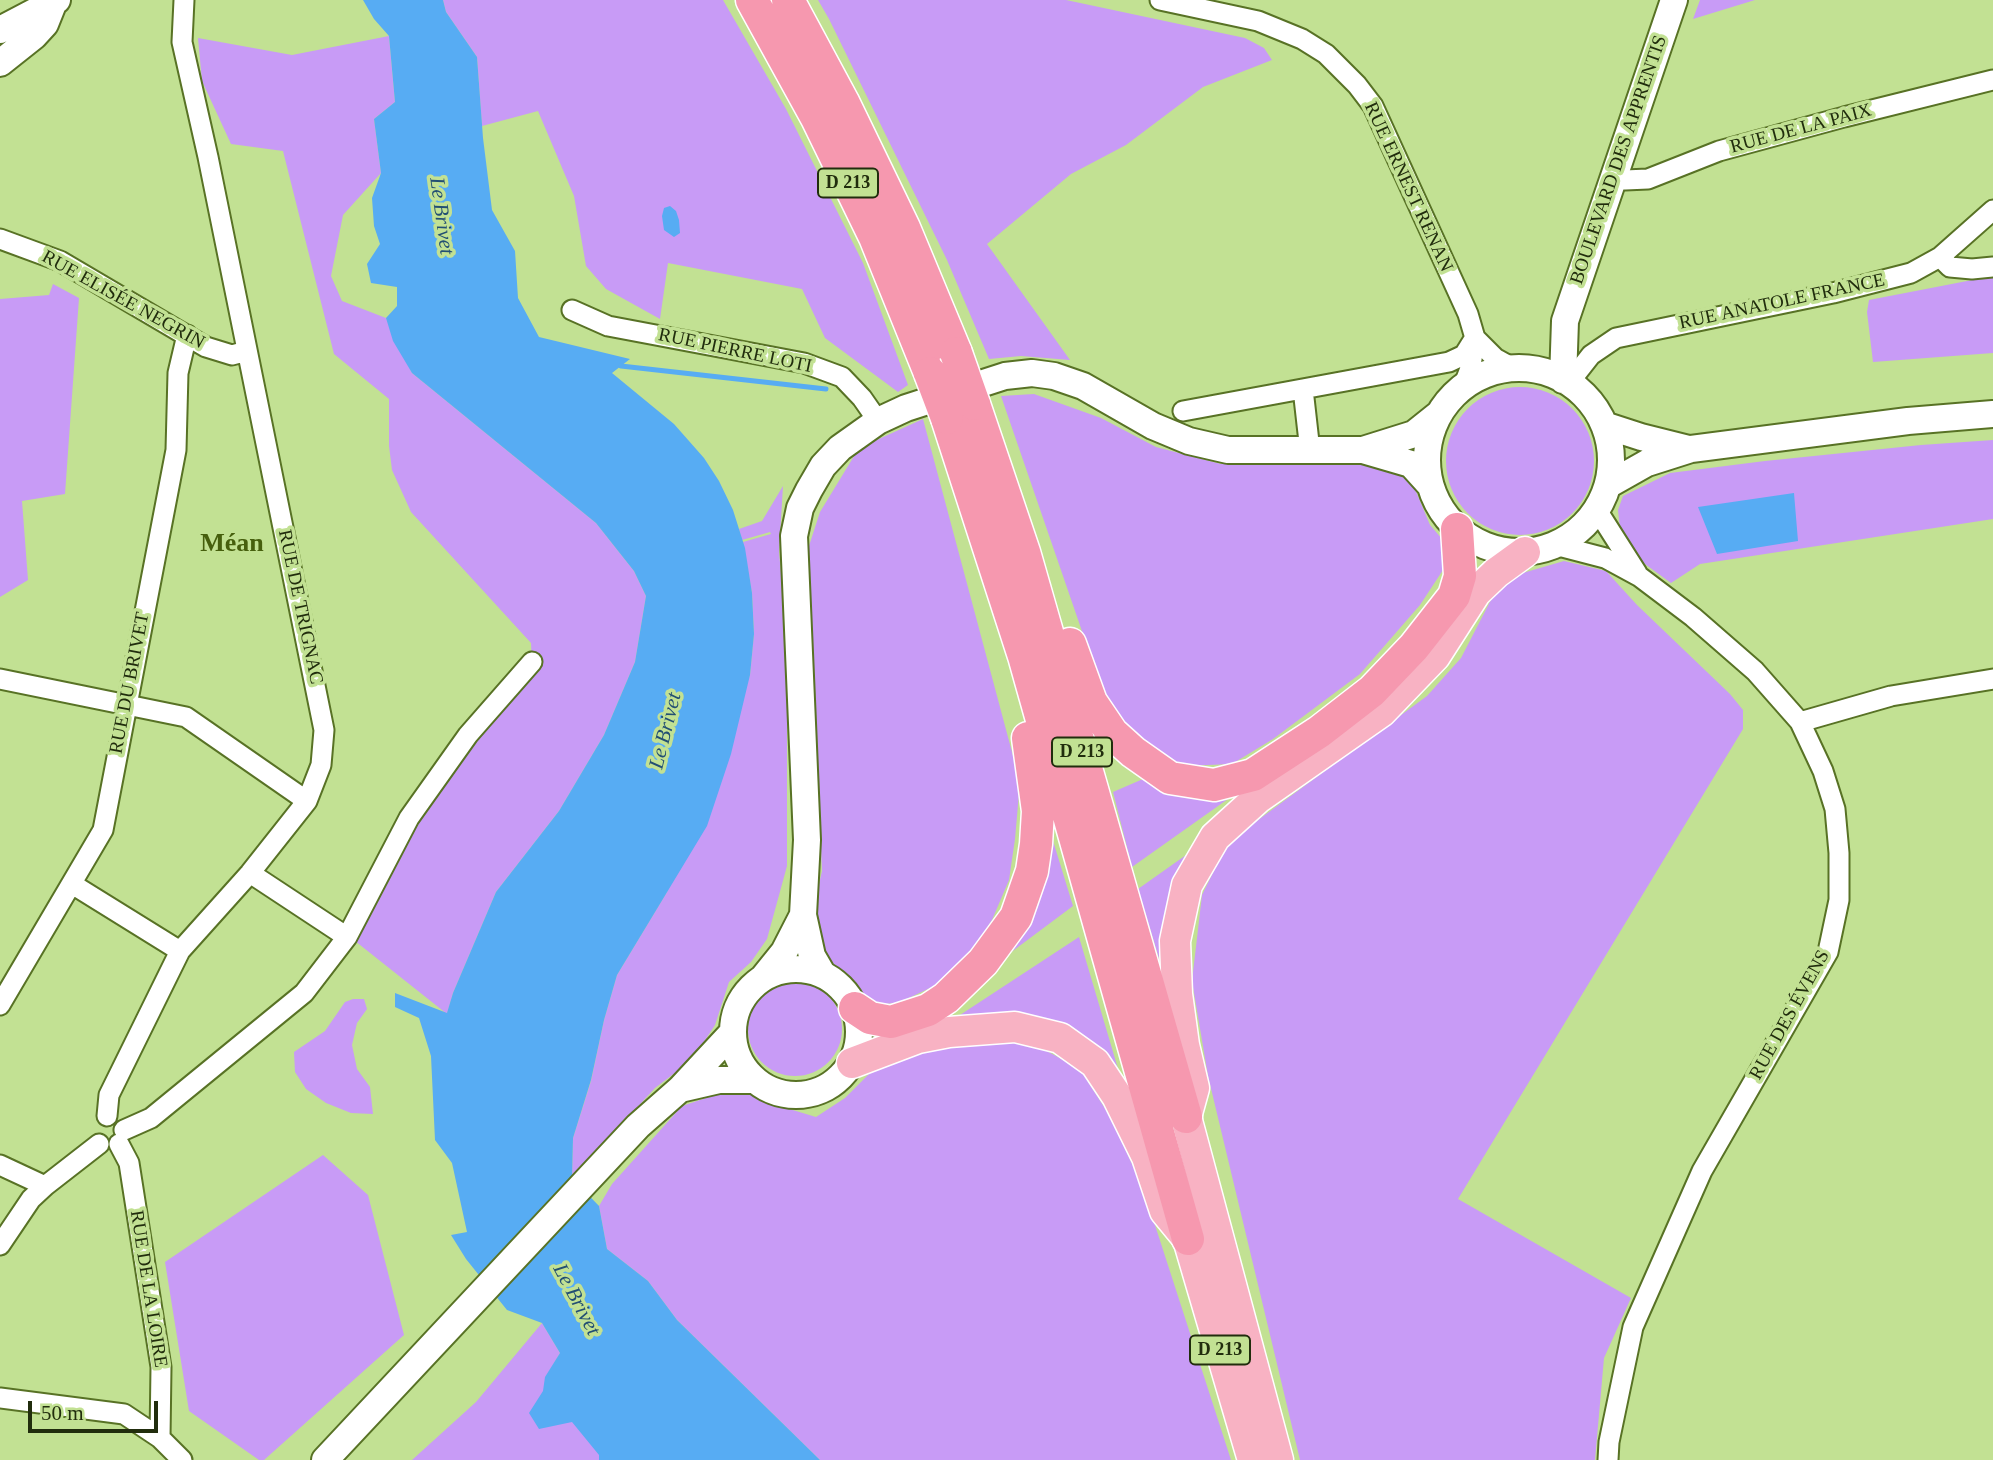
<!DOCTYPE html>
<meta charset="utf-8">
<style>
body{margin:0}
#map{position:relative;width:1993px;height:1460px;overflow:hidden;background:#c2e193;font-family:Georgia,serif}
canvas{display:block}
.scale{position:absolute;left:28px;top:1401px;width:130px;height:32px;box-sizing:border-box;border:4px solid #212d0d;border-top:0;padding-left:9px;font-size:21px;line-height:24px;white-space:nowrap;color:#212d0d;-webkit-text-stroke:5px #c2e193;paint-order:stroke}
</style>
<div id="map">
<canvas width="1993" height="1460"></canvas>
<div class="scale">50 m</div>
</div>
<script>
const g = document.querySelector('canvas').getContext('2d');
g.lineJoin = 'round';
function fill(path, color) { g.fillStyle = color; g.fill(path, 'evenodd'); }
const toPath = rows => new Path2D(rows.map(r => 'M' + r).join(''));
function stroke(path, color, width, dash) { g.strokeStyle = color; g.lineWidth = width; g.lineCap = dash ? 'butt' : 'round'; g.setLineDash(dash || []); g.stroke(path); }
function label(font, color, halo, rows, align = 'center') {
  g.font = font + ' Georgia,serif'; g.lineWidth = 7; g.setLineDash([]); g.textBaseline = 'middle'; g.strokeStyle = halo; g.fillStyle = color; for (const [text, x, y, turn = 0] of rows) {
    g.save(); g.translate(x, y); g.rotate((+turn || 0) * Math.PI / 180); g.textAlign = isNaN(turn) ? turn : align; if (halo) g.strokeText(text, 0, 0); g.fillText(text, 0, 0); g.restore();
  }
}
const green = toPath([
 [443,0,723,0,786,109,863,263,908,385,898,392,825,338,802,289,668,263,660,319,606,289,586,266,574,196,538,111,482,126,477,57,446,12],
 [818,0,1066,0,1245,38,1264,48,1272,60,1203,87,1126,145,1071,174,987,244,1070,360,1021,356,989,359,947,260,829,19],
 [1700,0,1755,0,1693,19],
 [389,36,395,102,374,119,381,173,343,215,331,276,342,301,386,318,412,373,596,523,634,571,646,596,635,662,604,735,559,811,496,892,453,993,447,1014,355,941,435,784,487,730,532,663,531,643,411,512,392,470,389,446,389,399,334,354,283,151,231,144,202,81,198,38,292,55],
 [1993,276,1993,353,1873,362,1867,312,1869,300],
 [53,284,79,298,65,494,22,501,28,580,0,597,0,299,49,295],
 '1446 461a74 74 0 1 1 148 0a74 74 0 1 1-148 0Z',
 [1034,394,1101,418,1156,447,1221,464,1395,464,1410,477,1430,525,1443,540,1443,570,1420,605,1360,674,1273,739,1232,764,1185,766,1145,747,1105,698,1001,396],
 [923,419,1020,782,1015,839,1009,880,992,920,969,956,943,982,898,1003,885,1004,871,1002,857,996,825,962,818,946,815,902,822,871,807,552,820,512,859,448],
 [1993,440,1993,519,1700,564,1671,583,1638,559,1620,529,1618,510,1623,496,1670,473,1765,461,1921,445],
 [783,486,779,552,787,637,787,866,767,939,751,962,729,982,715,1025,692,1060,655,1088,572,1178,573,1138,591,1081,604,1020,617,975,667,892,750,675,754,634,752,593,743,542,771,534,770,532,742,540,739,529,762,521],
 [1564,561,1606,571,1637,605,1730,694,1743,710,1743,729,1458,1199,1631,1298,1604,1358,1595,1460,1300,1460,1208,1076,1192,981,1202,895,1228,842,1427,696,1461,658,1493,596,1509,577],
 [1143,779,1170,792,1235,794,1132,867,1113,792],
 [1050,831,1073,906,1006,956],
 [1196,848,1167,985,1138,889],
 [1079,937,1124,1089,1085,1039,1046,1019,1002,1012,963,1019,960,1015],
 '748 1029a47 47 0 1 1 94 0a47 47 0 1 1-94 0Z',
 [353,999,364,999,367,1009,357,1023,352,1045,357,1069,370,1087,373,1114,351,1113,326,1103,306,1089,295,1072,294,1052,325,1031,345,1002],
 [966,1042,1030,1042,1080,1069,1111,1118,1143,1188,1231,1460,820,1460,677,1320,648,1281,607,1249,599,1206,612,1184,682,1106,712,1096,734,1092,756,1096,786,1108,816,1117,845,1098,869,1074,905,1049],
 [323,1155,368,1195,404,1335,264,1460,259,1460,189,1411,165,1262],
 [542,1323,560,1353,546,1377,656,1460,412,1460,476,1402]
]);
const water = toPath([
 [363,0,443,0,446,12,477,57,483,138,492,210,515,251,518,298,539,337,630,359,612,373,674,424,704,458,719,481,733,510,745,548,752,593,754,634,750,675,731,754,707,826,617,975,604,1020,591,1080,573,1138,572,1178,599,1206,607,1249,648,1281,677,1320,820,1460,599,1460,599,1455,572,1422,539,1429,529,1413,543,1391,545,1377,560,1353,542,1323,507,1310,466,1259,451,1235,467,1232,452,1163,435,1140,431,1056,419,1018,395,1007,395,993,447,1013,453,993,496,892,559,811,604,735,635,662,646,596,634,571,596,523,412,373,393,341,386,318,397,306,397,287,371,283,367,264,380,244,374,226,372,198,381,173,374,119,395,102,389,36,374,19],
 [670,206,676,211,679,220,680,233,674,237,664,230,662,216,664,208],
 [1794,493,1798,541,1717,554,1698,507]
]);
const stream = toPath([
 [621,366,826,389]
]);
const minor = toPath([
 [1160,0,1258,21,1302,39,1326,54,1357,85,1373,106,1468,314,1475,338,1471,366,1463,387],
 [1612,177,1625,180,1648,179,1719,151,1844,117,1993,80],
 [0,239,60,261,206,347,232,355,247,351],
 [1940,257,1950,267,1972,269,1993,267],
 [572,310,608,326,804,363,842,377,862,398,878,421],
 [1475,338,1495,358,1515,369],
 [1569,383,1591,355,1616,338,1833,293,1911,273,1940,257,1993,210],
 [1303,389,1310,451],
 [1183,411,1449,362,1464,355,1474,339],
 [1597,510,1637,573],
 [1555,545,1605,558,1640,577,1693,617,1755,671,1800,722,1823,771,1835,809,1839,853,1839,900,1828,952,1702,1171,1633,1327,1609,1442,1608,1460],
 [0,679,186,717,307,801],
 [1800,722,1891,696,1993,679],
 [250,873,347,937],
 [72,884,180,951],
 [0,1005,103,830,176,450,178,373,187,335],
 [107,1116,109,1095,180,951,250,873,307,801,321,765,324,730,208,157,182,42,184,0],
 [124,1130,151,1118,304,993,347,937,409,818,468,735,532,662],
 [119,1144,129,1163,161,1367,160,1438],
 [0,1165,45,1186],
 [0,1245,31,1199,45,1186,99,1144],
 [0,1398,124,1414,160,1438,182,1460]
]);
const secondary = toPath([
 [0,30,57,0],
 [0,63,34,36,45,24,53,4],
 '1427 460a92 92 0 1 1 184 0a92 92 0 1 1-184 0Z',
 [1563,380,1565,321,1674,0],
 [1604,425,1641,437,1689,449],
 [1363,450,1414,434,1439,414],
 [1608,485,1647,463,1691,449,1908,421,1993,414],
 '733 1032a63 63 0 1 1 126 0a63 63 0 1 1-126 0Z',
 [823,975,812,956,803,915,807,840,794,536,800,508,809,490,823,466,840,448,878,421,906,408,1005,376,1032,373,1054,376,1083,386,1153,426,1189,441,1228,450,1363,450,1411,464,1430,485],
 [763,978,784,952,803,915],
 [680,1089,719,1080,754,1080],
 [325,1460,638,1126,680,1089,733,1032]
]);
const primary = toPath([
 [852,1063,918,1038,949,1032,1015,1027,1060,1038,1095,1063,1117,1096,1147,1157,1165,1211,1188,1239,1253,1460],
 [1278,1460,1186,1117,1194,1088,1184,1045,1177,994,1175,941,1187,885,1215,837,1258,798,1381,712,1435,656,1476,592,1496,573,1525,552]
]);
const trunk = toPath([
 [752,0,817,118,875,237,930,373],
 [788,0,843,102,904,228,956,353],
 [974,404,1024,552,1186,1117],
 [947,418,1024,656,1188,1239],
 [1070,644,1091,702,1112,733,1133,752,1170,778,1214,785,1253,775,1319,732,1372,691,1414,647,1454,596,1460,576,1457,529],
 [855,1008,870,1018,891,1022,928,1010,946,998,983,962,1016,917,1032,871,1036,844,1038,811,1028,738]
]);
const trunkBridge = toPath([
 [956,353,974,404],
 [930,373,947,418]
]);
const shields = [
 [848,183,60],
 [1082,752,60],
 [1220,1350,60]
];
const shieldNames = [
 ["D 213",848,183],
 ["D 213",1082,752],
 ["D 213",1220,1350]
];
const streetNames = [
 ["RUE DE LA PAIX",1801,129,-15],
 ["BOULEVARD DES APPRENTIS",1619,160,-71],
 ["RUE ERNEST RENAN",1408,187,65],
 ["RUE ELISÉE NEGRIN",123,300,29],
 ["RUE ANATOLE FRANCE",1782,302,-12],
 ["RUE PIERRE LOTI",735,351,12],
 ["RUE DE TRIGNAC",300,607,78],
 ["RUE DU BRIVET",130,683,-79],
 ["RUE DES ÉVENS",1790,1015,-61],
 ["RUE DE LA LOIRE",148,1289,81]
];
const waterNames = [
 ["Le Brivet",441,216,82],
 ["Le Brivet",666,731,-76],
 ["Le Brivet",576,1300,62]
];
const districtNames = [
 ["Méan",232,544]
];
fill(green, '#c89bf6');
fill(water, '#57acf3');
stroke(stream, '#57acf3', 5);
stroke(minor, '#587225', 23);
stroke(secondary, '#587225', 30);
stroke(primary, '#fff', 33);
stroke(trunk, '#fff', 35);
stroke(minor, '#fff', 19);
stroke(secondary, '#fff', 26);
stroke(primary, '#f8b2c3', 30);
stroke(trunk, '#f698af', 32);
stroke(trunkBridge, '#fff', 35, []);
stroke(trunkBridge, '#f698af', 32);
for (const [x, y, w] of shields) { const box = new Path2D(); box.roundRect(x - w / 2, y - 14.5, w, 29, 5); g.fillStyle = '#c2e193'; g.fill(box); stroke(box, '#212d0d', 2); }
label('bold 18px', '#212d0d', null, shieldNames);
label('19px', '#212d0d', '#c2e193', streetNames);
label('italic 21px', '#234f73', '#c2e193', waterNames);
label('bold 26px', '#465f0d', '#c2e193', districtNames);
</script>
